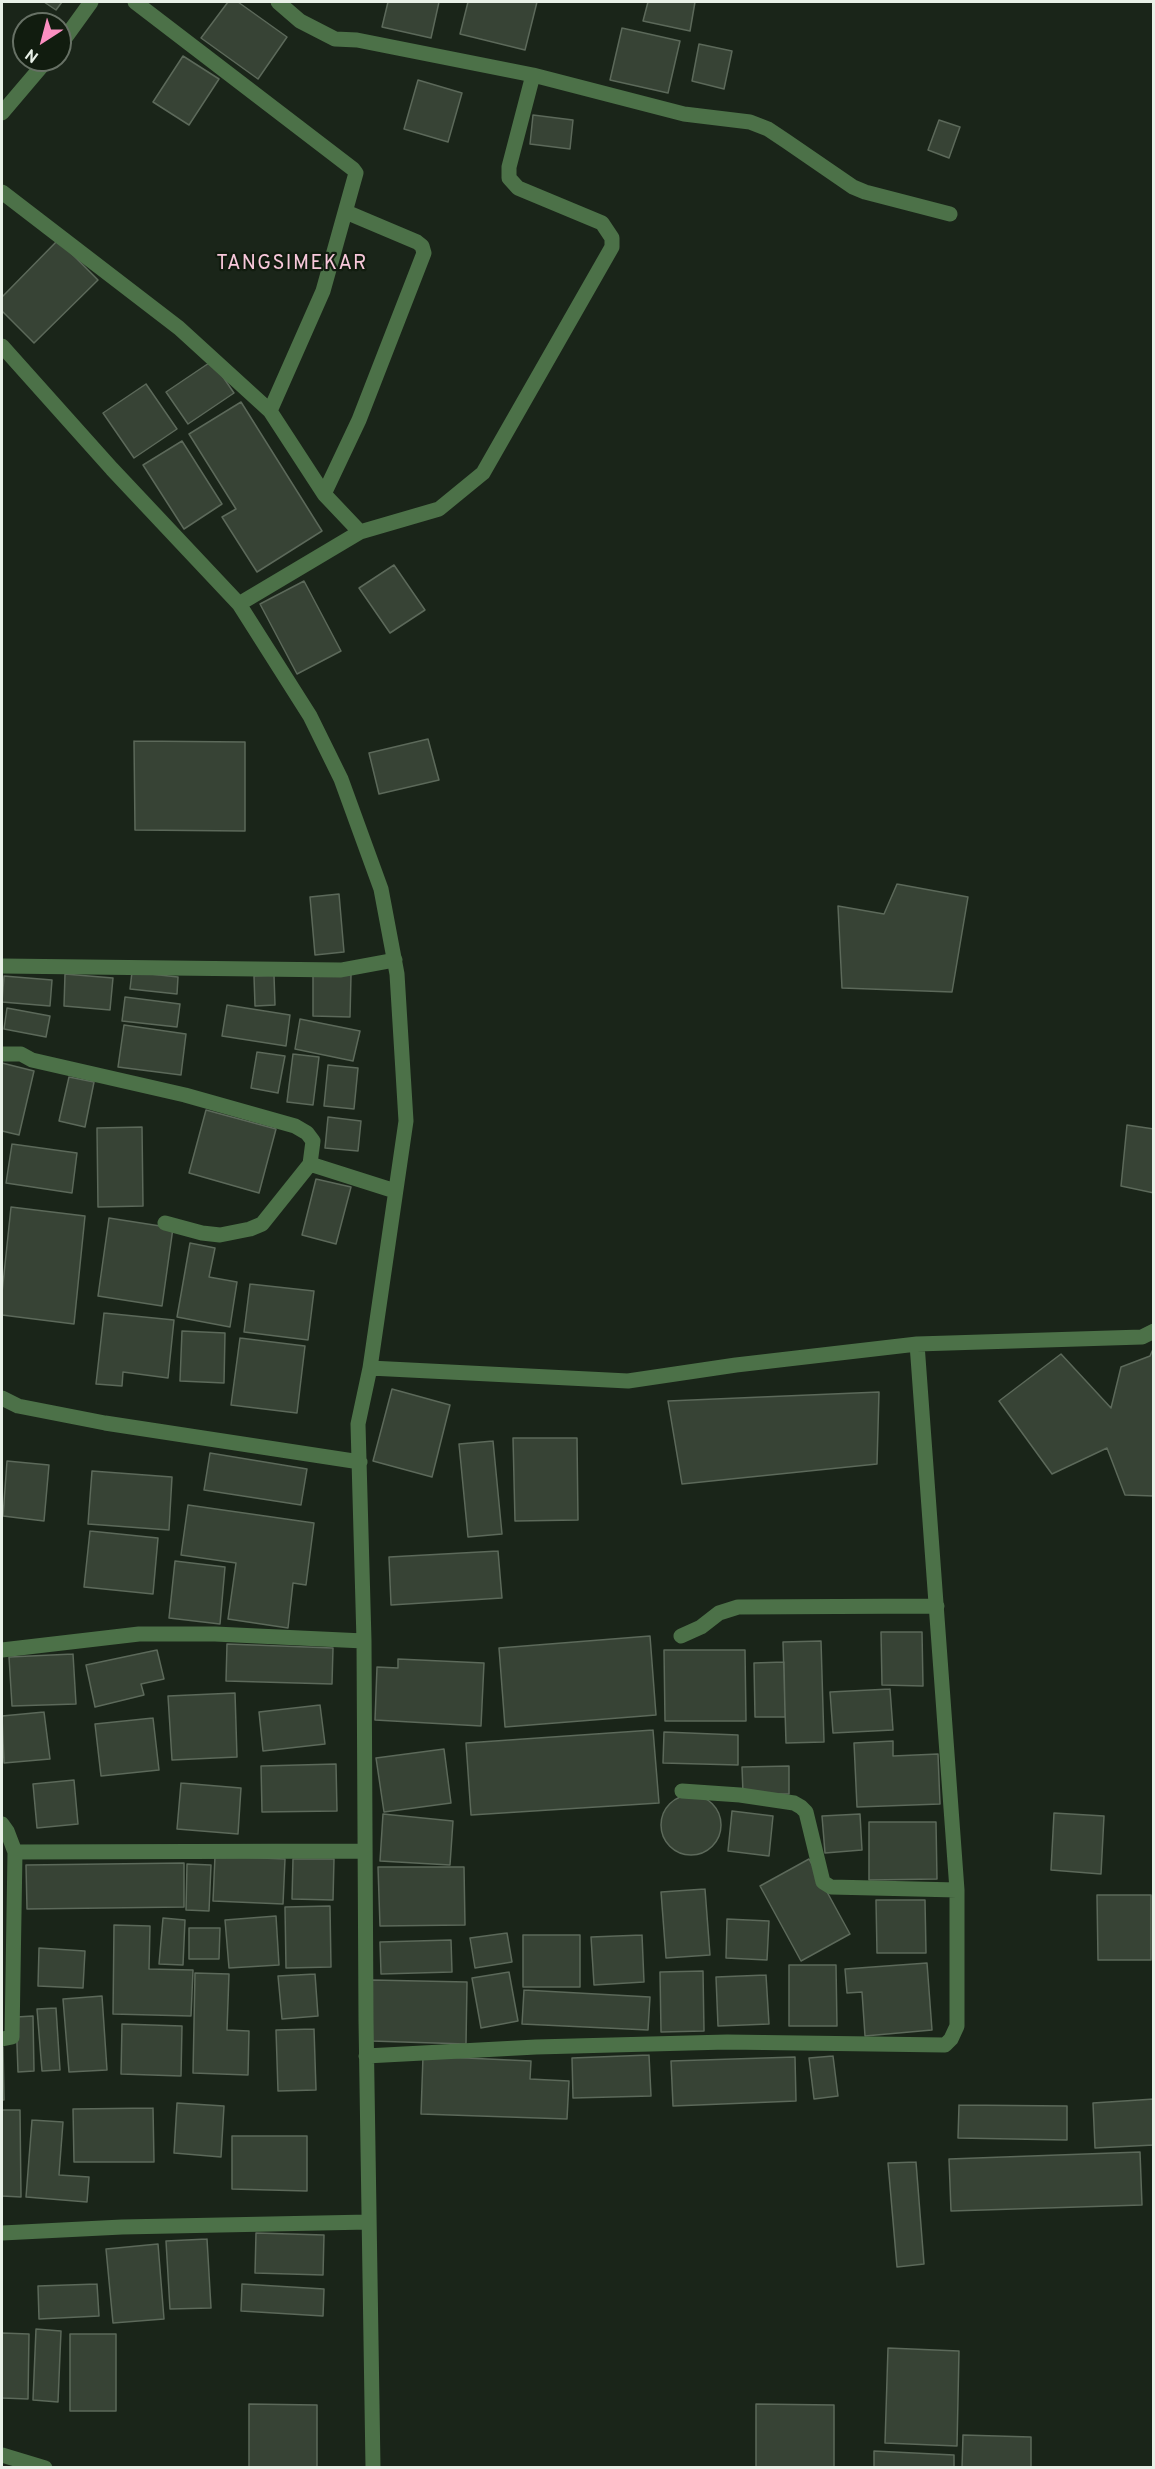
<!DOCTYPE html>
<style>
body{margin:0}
#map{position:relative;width:1155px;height:2469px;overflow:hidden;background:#1a2519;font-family:Overpass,sans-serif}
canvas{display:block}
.frame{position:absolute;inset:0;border:3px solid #e8f0e7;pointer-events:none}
.north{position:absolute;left:12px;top:12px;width:60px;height:60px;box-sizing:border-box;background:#111c0f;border:2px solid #677165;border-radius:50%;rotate:216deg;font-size:16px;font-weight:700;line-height:24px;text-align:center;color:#e8f0e7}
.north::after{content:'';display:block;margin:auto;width:21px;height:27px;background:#fc8fc1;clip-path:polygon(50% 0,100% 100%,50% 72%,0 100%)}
</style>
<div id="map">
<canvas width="1155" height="2469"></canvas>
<div class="frame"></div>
<div class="north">N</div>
</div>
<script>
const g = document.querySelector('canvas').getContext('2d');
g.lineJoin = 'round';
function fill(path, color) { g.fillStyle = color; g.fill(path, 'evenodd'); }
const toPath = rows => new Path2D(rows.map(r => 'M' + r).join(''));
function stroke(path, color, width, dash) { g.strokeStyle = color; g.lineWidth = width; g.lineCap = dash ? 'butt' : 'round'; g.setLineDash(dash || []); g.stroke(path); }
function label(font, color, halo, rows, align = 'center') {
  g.font = font + ' Overpass,sans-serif'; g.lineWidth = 4.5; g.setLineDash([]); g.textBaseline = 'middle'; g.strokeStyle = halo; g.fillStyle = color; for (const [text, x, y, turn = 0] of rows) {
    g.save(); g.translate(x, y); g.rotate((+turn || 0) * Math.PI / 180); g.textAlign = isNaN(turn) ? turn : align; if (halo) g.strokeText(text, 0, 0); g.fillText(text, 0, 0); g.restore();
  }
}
const building = toPath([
 [44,2,62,2,56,10,44,2],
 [228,2,238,2,287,37,258,79,201,38,228,2],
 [388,2,439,2,431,38,382,27,388,2],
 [468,2,537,2,525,50,460,34,468,2],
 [648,2,695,2,690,31,643,21,648,2],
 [622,28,680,41,668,93,610,80,622,28],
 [699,44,732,51,724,89,692,81,699,44],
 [183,56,219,79,189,125,153,102,183,56],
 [418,80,462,93,448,142,404,129,418,80],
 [533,115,573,120,570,149,530,144,533,115],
 [939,120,960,127,949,158,928,150,939,120],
 [58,240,98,280,34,343,2,311,2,297,58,240],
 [212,361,234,393,188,424,166,392,212,361],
 [146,384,177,429,134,458,103,413,146,384],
 [241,402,322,531,257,572,222,517,236,509,189,434,241,402],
 [182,441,222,504,184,529,143,465,182,441],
 [394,565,425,610,390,633,359,588,394,565],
 [304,581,341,651,297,674,260,604,304,581],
 [428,739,439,780,379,794,369,753,428,739],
 [134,741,245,742,245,831,135,830,134,741],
 [897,884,968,897,952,992,842,988,838,906,884,914,897,884],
 [339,894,344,952,315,955,310,897,339,894],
 [132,972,178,977,177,994,130,989,132,972],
 [65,974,113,978,110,1010,64,1006,65,974],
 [274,975,275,1005,255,1006,254,976,274,975],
 [313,975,351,975,350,1017,313,1016,313,975],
 [4,976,52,980,50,1006,2,1002,4,976],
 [125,997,180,1004,177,1027,122,1021,125,997],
 [227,1005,290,1015,286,1046,222,1036,227,1005],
 [7,1008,50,1016,46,1037,4,1029,7,1008],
 [300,1019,360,1031,353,1061,295,1049,300,1019],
 [124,1025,186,1034,181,1075,118,1067,124,1025],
 [257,1052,285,1056,278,1093,251,1088,257,1052],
 [293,1054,319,1057,313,1105,287,1102,293,1054],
 [2,1063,34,1071,19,1135,2,1131,2,1063],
 [328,1065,358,1068,354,1109,324,1106,328,1065],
 [69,1077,94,1082,85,1127,59,1121,69,1077],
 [206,1110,276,1129,259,1193,189,1173,206,1110],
 [328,1117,361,1121,358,1151,325,1148,328,1117],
 [1127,1125,1154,1129,1154,1193,1121,1186,1127,1125],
 [142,1127,143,1206,98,1207,97,1128,142,1127],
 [12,1144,77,1153,72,1193,6,1183,12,1144],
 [316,1179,351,1187,336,1244,302,1235,316,1179],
 [11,1207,85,1216,74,1324,2,1315,2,1293,11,1207],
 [109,1218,173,1228,162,1306,98,1296,109,1218],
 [190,1243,215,1248,209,1277,237,1282,230,1327,177,1317,190,1243],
 [250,1284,314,1291,308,1340,244,1332,250,1284],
 [104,1313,174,1320,168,1378,123,1372,122,1386,96,1384,104,1313],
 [182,1331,225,1333,224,1383,180,1381,182,1331],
 [240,1338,305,1346,297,1413,231,1405,240,1338],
 [1154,1347,1154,1496,1125,1495,1107,1448,1052,1474,999,1401,1061,1354,1111,1408,1121,1367,1150,1356,1154,1347],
 [392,1389,450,1405,432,1477,373,1461,392,1389],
 [879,1392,877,1464,682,1484,668,1401,879,1392],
 [513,1438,577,1438,578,1520,515,1521,513,1438],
 [493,1441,502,1534,468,1537,459,1444,493,1441],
 [210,1453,307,1469,301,1505,204,1490,210,1453],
 [7,1461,49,1465,44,1521,3,1516,7,1461],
 [92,1471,172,1477,169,1530,88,1524,92,1471],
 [188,1505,314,1523,306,1585,293,1583,288,1628,228,1619,236,1563,181,1555,188,1505],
 [90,1531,158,1538,153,1594,84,1587,90,1531],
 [498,1551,502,1598,391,1605,389,1557,498,1551],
 [175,1561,225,1567,220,1624,169,1618,175,1561],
 [881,1632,922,1632,923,1686,882,1685,881,1632],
 [650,1636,656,1715,505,1727,499,1648,650,1636],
 [821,1641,824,1742,786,1743,783,1642,821,1641],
 [227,1644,333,1648,332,1684,226,1681,227,1644],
 [157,1650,164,1679,141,1684,144,1695,95,1707,86,1665,157,1650],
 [664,1650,745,1650,746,1721,665,1721,664,1650],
 [73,1654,76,1704,12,1706,9,1657,73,1654],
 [398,1659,484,1663,481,1726,375,1720,377,1667,398,1668,398,1659],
 [784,1662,785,1717,755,1717,754,1663,784,1662],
 [890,1689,893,1730,833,1733,830,1692,890,1689],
 [235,1693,237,1757,172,1760,168,1696,235,1693],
 [320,1705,325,1744,263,1751,259,1712,320,1705],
 [44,1712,50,1759,4,1763,2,1716,44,1712],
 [153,1718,159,1770,101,1776,95,1724,153,1718],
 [653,1730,659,1803,471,1815,466,1743,653,1730],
 [664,1732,738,1735,738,1765,663,1763,664,1732],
 [893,1741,893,1756,938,1754,940,1804,857,1807,854,1743,893,1741],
 [444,1749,451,1803,384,1812,376,1758,444,1749],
 [336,1764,337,1811,262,1812,261,1766,336,1764],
 [789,1766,789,1794,743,1794,742,1767,789,1766],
 [74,1780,78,1824,37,1828,33,1784,74,1780],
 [181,1783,241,1788,238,1834,177,1829,181,1783],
 '661 1825a30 30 0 1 1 60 0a30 30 0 1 1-60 0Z',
 [732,1811,773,1816,769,1856,728,1851,732,1811],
 [1054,1813,1104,1816,1101,1874,1051,1870,1054,1813],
 [383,1814,453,1821,450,1865,380,1861,383,1814],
 [860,1814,862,1850,825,1853,822,1816,860,1814],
 [869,1822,936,1822,937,1879,869,1880,869,1822],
 [215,1856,285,1859,283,1904,213,1901,215,1856],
 [293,1859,334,1859,333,1900,292,1899,293,1859],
 [809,1859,850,1934,801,1961,760,1886,809,1859],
 [184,1863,184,1907,27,1909,26,1865,184,1863],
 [187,1864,211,1865,209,1911,186,1910,187,1864],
 [378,1867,464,1867,465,1925,380,1926,378,1867],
 [705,1889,710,1955,666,1958,661,1892,705,1889],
 [1097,1895,1151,1895,1151,1960,1098,1960,1097,1895],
 [876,1900,925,1900,926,1953,877,1953,876,1900],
 [330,1906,331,1967,286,1968,285,1907,330,1906],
 [276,1916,279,1965,229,1968,225,1920,276,1916],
 [163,1918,185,1920,183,1965,159,1964,163,1918],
 [727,1919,769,1921,767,1960,726,1958,727,1919],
 [114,1925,150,1926,149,1969,193,1970,191,2016,113,2014,114,1925],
 [189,1928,220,1928,219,1959,189,1959,189,1928],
 [507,1933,512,1962,475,1968,470,1938,507,1933],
 [523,1935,580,1935,580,1987,523,1987,523,1935],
 [642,1935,644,1982,594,1985,591,1937,642,1935],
 [451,1940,452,1972,381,1974,380,1942,451,1940],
 [39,1948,85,1951,83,1988,38,1986,39,1948],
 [927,1963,932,2030,865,2036,862,1992,847,1993,845,1969,927,1963],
 [789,1965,836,1965,837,2026,789,2026,789,1965],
 [703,1971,704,2031,661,2032,660,1972,703,1971],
 [509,1972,518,2021,481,2028,472,1978,509,1972],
 [195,1973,229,1974,227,2030,249,2031,248,2075,193,2073,195,1973],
 [315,1974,318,2016,282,2019,278,1976,315,1974],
 [766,1975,769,2024,718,2026,716,1977,766,1975],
 [372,1980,467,1982,466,2044,371,2041,372,1980],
 [524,1990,650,1997,648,2030,522,2024,524,1990],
 [102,1996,107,2070,69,2072,63,1999,102,1996],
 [56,2008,60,2070,42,2071,37,2009,56,2008],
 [33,2016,34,2071,18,2072,16,2017,33,2016],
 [122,2024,182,2026,181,2076,121,2074,122,2024],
 [314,2029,316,2090,278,2091,276,2030,314,2029],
 [2,2047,3,2047,4,2100,2,2100,2,2047],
 [649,2055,651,2096,573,2098,572,2058,649,2055],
 [423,2056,531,2061,530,2079,569,2081,567,2119,421,2114,423,2056],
 [833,2056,838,2096,814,2099,809,2058,833,2056],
 [795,2057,796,2101,673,2106,671,2061,795,2057],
 [1154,2099,1154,2145,1095,2148,1093,2103,1154,2099],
 [177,2103,224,2106,221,2157,174,2153,177,2103],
 [959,2105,1067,2106,1067,2140,958,2138,959,2105],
 [153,2108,154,2162,74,2162,73,2109,153,2108],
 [2,2110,20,2110,21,2197,2,2196,2,2110],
 [32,2120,63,2122,59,2175,89,2177,87,2202,26,2197,32,2120],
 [232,2136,307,2136,307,2191,232,2189,232,2136],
 [1140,2152,1142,2205,951,2211,949,2159,1140,2152],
 [916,2162,924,2264,897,2267,888,2163,916,2162],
 [256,2233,324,2235,323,2275,255,2273,256,2233],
 [207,2239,211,2308,170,2309,166,2241,207,2239],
 [158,2244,164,2319,113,2323,106,2249,158,2244],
 [97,2284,99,2316,39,2319,38,2286,97,2284],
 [242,2284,324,2289,323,2316,241,2311,242,2284],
 [36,2329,61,2331,58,2402,33,2400,36,2329],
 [2,2333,29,2334,28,2399,2,2398,2,2333],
 [70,2334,116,2334,116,2411,70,2411,70,2334],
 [888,2348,959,2351,957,2446,885,2443,888,2348],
 [249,2404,317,2405,317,2468,249,2468,249,2404],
 [756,2404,834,2405,834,2468,756,2468,756,2404],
 [963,2435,1031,2437,1031,2468,962,2468,963,2435],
 [874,2451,954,2455,954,2468,874,2468,874,2451]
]);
const minor = toPath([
 [135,2,353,169,356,173,323,291,270,411],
 [278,2,300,21,335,39,357,40,533,75],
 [60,45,91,2],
 [2,113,47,60],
 [2,192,179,328,270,411,324,494,360,532],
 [2,346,112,469,239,604,310,716,341,779,381,889,397,974,406,1121,370,1368,358,1424,364,1641,366,2021,373,2468],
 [324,494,359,420,424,253,422,246,417,242,346,212],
 [239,604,360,532,439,509,483,473,612,247,612,238,602,223,518,188,509,178,509,167,533,75,684,114,750,122,768,129,786,141,853,187,865,192,950,214],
 [2,966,341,970,395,960],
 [2,1054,21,1054,32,1060,185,1095,295,1126,307,1133,313,1141,310,1164,262,1224,250,1229,220,1235,202,1233,165,1223],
 [310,1164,395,1191],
 [370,1368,628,1381,736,1365,917,1344],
 [2,1398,18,1406,105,1423,360,1462],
 [681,1636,701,1627,719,1613,738,1607,937,1606],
 [2,1650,139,1634,215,1634,364,1641],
 [2,1824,7,1831,15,1852,365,1851],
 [957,1890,917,1344,1142,1337,1154,1331],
 [2,2039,12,2037,15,1852],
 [366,2056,536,2047,727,2042,945,2045,951,2039,957,2026,957,1890,831,1887,823,1882,806,1812,801,1807,794,1803,740,1795,682,1791],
 [2,2233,122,2227,369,2222],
 [2,2455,45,2468]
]);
const quarterNames = [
 ["TANGSIMEKAR",292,265]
];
fill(building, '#374335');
stroke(building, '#5c695a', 1.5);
stroke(minor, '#4c7148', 15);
g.letterSpacing = '1.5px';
label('20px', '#f8c8db', '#111c0f', quarterNames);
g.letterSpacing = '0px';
</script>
